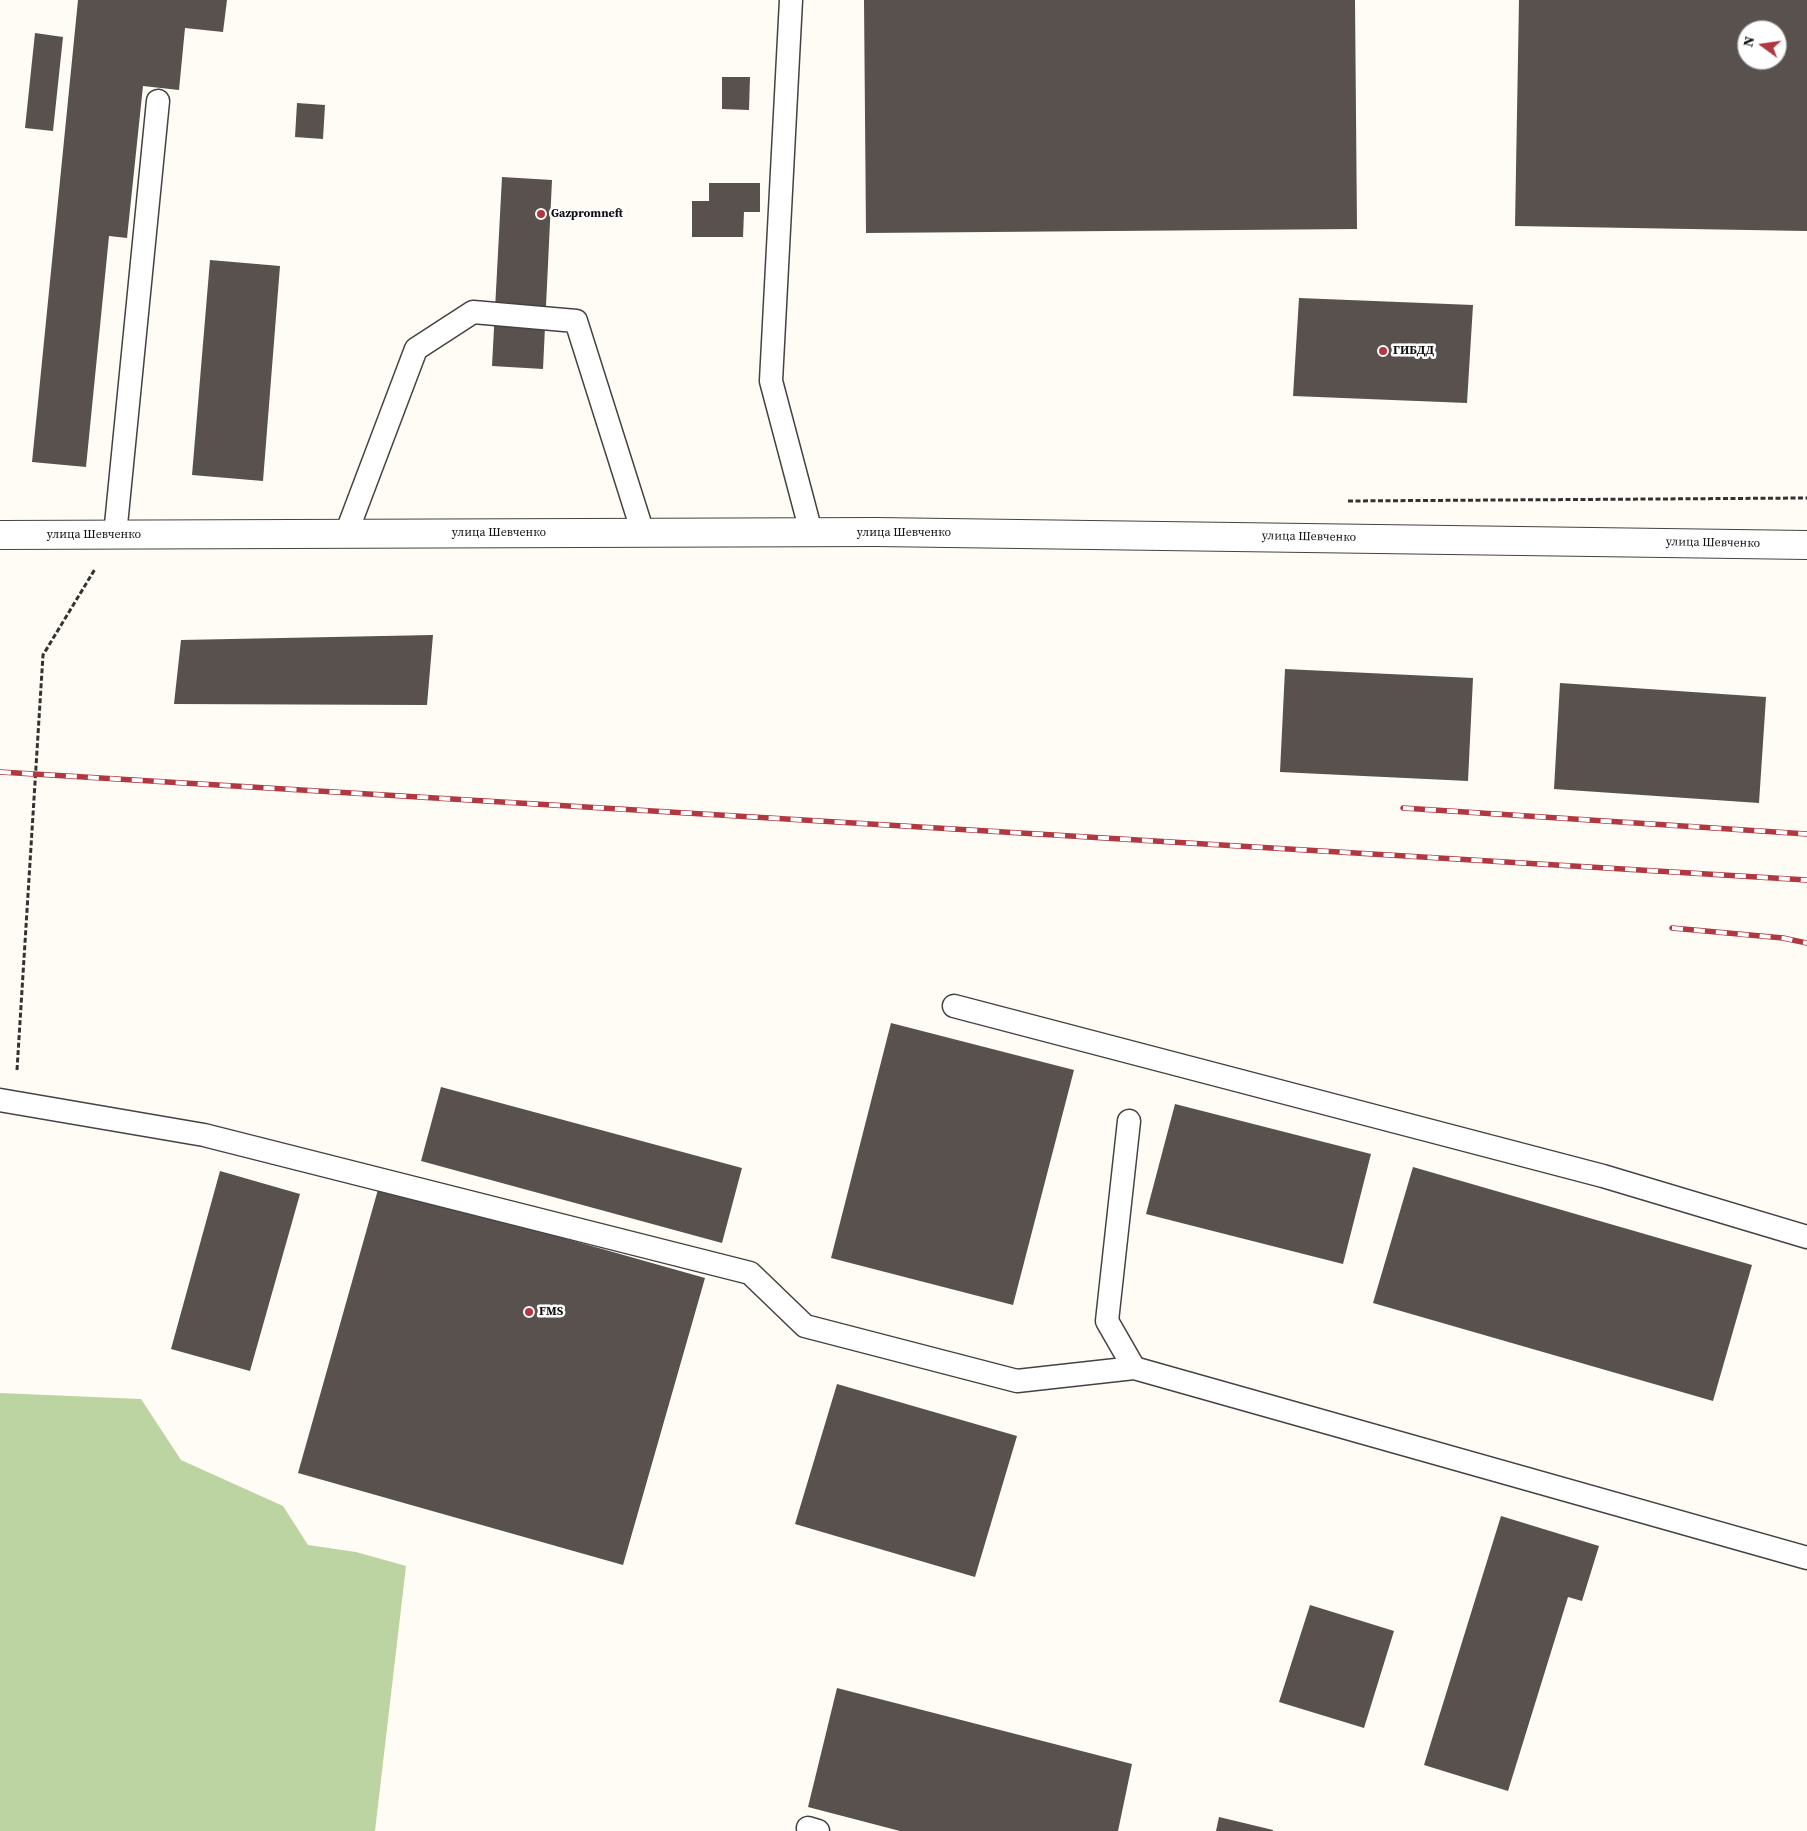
<!DOCTYPE html>
<meta charset="utf-8">
<style>
body{margin:0}
#map{position:relative;width:1807px;height:1831px;overflow:hidden;background:#fefcf5;font-family:"Source Serif 4",serif}
canvas{display:block}
.north{position:absolute;left:1737px;top:20px;width:50px;height:50px;box-sizing:border-box;background:#fff;border:1px solid #9f9f9f;border-radius:50%;rotate:284deg;font-size:14px;font-weight:700;line-height:20px;text-align:center;color:#101010}
.north::after{content:'';display:block;margin:auto;width:18px;height:22px;background:#b13741;clip-path:polygon(50% 0,100% 100%,50% 72%,0 100%)}
</style>
<div id="map">
<canvas width="1807" height="1831"></canvas>
<div class="north">N</div>
</div>
<script>
const g = document.querySelector('canvas').getContext('2d');
g.lineJoin = 'round';
function fill(path, color) { g.fillStyle = color; g.fill(path, 'evenodd'); }
const toPath = rows => new Path2D(rows.map(r => 'M' + r).join(''));
function stroke(path, color, width, dash) { g.strokeStyle = color; g.lineWidth = width; g.lineCap = dash ? 'butt' : 'round'; g.setLineDash(dash || []); g.stroke(path); }
function label(font, color, halo, rows, align = 'center') {
  g.font = font + ' "Source Serif 4",serif'; g.lineWidth = 5; g.setLineDash([]); g.textBaseline = 'middle'; g.strokeStyle = halo; g.fillStyle = color; for (const [text, x, y, turn = 0] of rows) {
    g.save(); g.translate(x, y); g.rotate((+turn || 0) * Math.PI / 180); g.textAlign = isNaN(turn) ? turn : align; if (halo) g.strokeText(text, 0, 0); g.fillText(text, 0, 0); g.restore();
  }
}
const forest = toPath([
 [0,1393,141,1399,181,1460,283,1506,308,1545,356,1552,406,1566,375,1831,0,1831]
]);
const building = toPath([
 [78,0,227,0,223,32,185,28,179,90,143,86,127,238,109,236,86,467,32,462],
 [864,0,1355,0,1357,229,866,233],
 [1519,0,1807,0,1807,231,1515,226],
 [1747,30,1777,30,1777,60,1747,60],
 [35,33,63,37,53,131,25,128],
 [722,77,750,77,749,110,722,109],
 [297,103,325,105,323,139,295,137],
 [502,177,552,180,543,369,492,366],
 [709,183,760,183,760,212,744,212,743,237,692,237,692,201,709,201],
 [210,260,280,266,263,481,192,475],
 [1299,298,1473,305,1467,403,1293,396],
 [433,635,427,705,174,704,181,640],
 [1285,669,1473,678,1468,781,1280,772],
 [1560,683,1766,697,1759,803,1554,789],
 [891,1023,1074,1070,1013,1305,831,1258],
 [441,1087,742,1168,722,1243,421,1161],
 [1175,1104,1371,1154,1343,1264,1146,1214],
 [1413,1167,1752,1265,1713,1401,1373,1303],
 [220,1171,300,1194,250,1371,171,1349],
 [379,1186,705,1278,623,1565,298,1473],
 [837,1384,1017,1436,975,1577,795,1524],
 [1501,1516,1599,1546,1582,1601,1568,1597,1508,1791,1424,1765],
 [1310,1605,1394,1631,1364,1728,1279,1702],
 [837,1688,1132,1764,1118,1831,900,1831,808,1807],
 [1219,1817,1273,1830,1273,1831,1216,1831]
]);
const path = toPath([
 [1348,501,1807,498],
 [17,1070,43,655,95,569]
]);
const service = toPath([
 [791,0,771,381,811,532],
 [346,534,416,349,473,312,576,321,643,533],
 [115,535,158,101],
 [954,1006,1603,1176,1807,1237],
 [0,1100,204,1135,750,1273,805,1326,1017,1381,1134,1368,1807,1558],
 [1129,1121,1107,1321,1134,1368],
 [808,1828,818,1831]
]);
const tertiary = toPath([
 [0,535,876,532,1807,545]
]);
const rail = toPath([
 [0,772,1807,880],
 [1403,808,1807,834],
 [1672,928,1783,938,1807,943]
]);
const markers = [
 [541,214,5,"#b13741"],
 [1383,351,5,"#b13741"],
 [529,1312,5,"#b13741"]
];
const poiNames = [
 ["Gazpromneft",551,214],
 ["ГИБДД",1393,351],
 ["FMS",539,1312]
];
const streetNames = [
 ["улица Шевченко",499,533],
 ["улица Шевченко",904,533],
 ["улица Шевченко",94,535],
 ["улица Шевченко",1309,537,1],
 ["улица Шевченко",1713,543,1]
];
fill(forest, '#bbd4a2');
fill(building, '#58514e');
stroke(service, '#434343', 25);
stroke(tertiary, '#434343', 30);
stroke(path, '#323232', 3, [5, 2.5]);
stroke(service, '#fff', 22);
stroke(tertiary, '#fff', 28);
stroke(rail, '#b13741', 5.5);
stroke(rail, '#fff', 4, [11]);
for (const [x, y, r, color] of markers) { const dot = new Path2D(); dot.arc(x, y, r, 0, 2 * Math.PI); g.fillStyle = color; g.fill(dot); stroke(dot, '#fff', 2); }
label('bold 12px', '#101010', '#fff', poiNames, 'left');
label('12px', '#101010', '#fff', streetNames);
</script>
